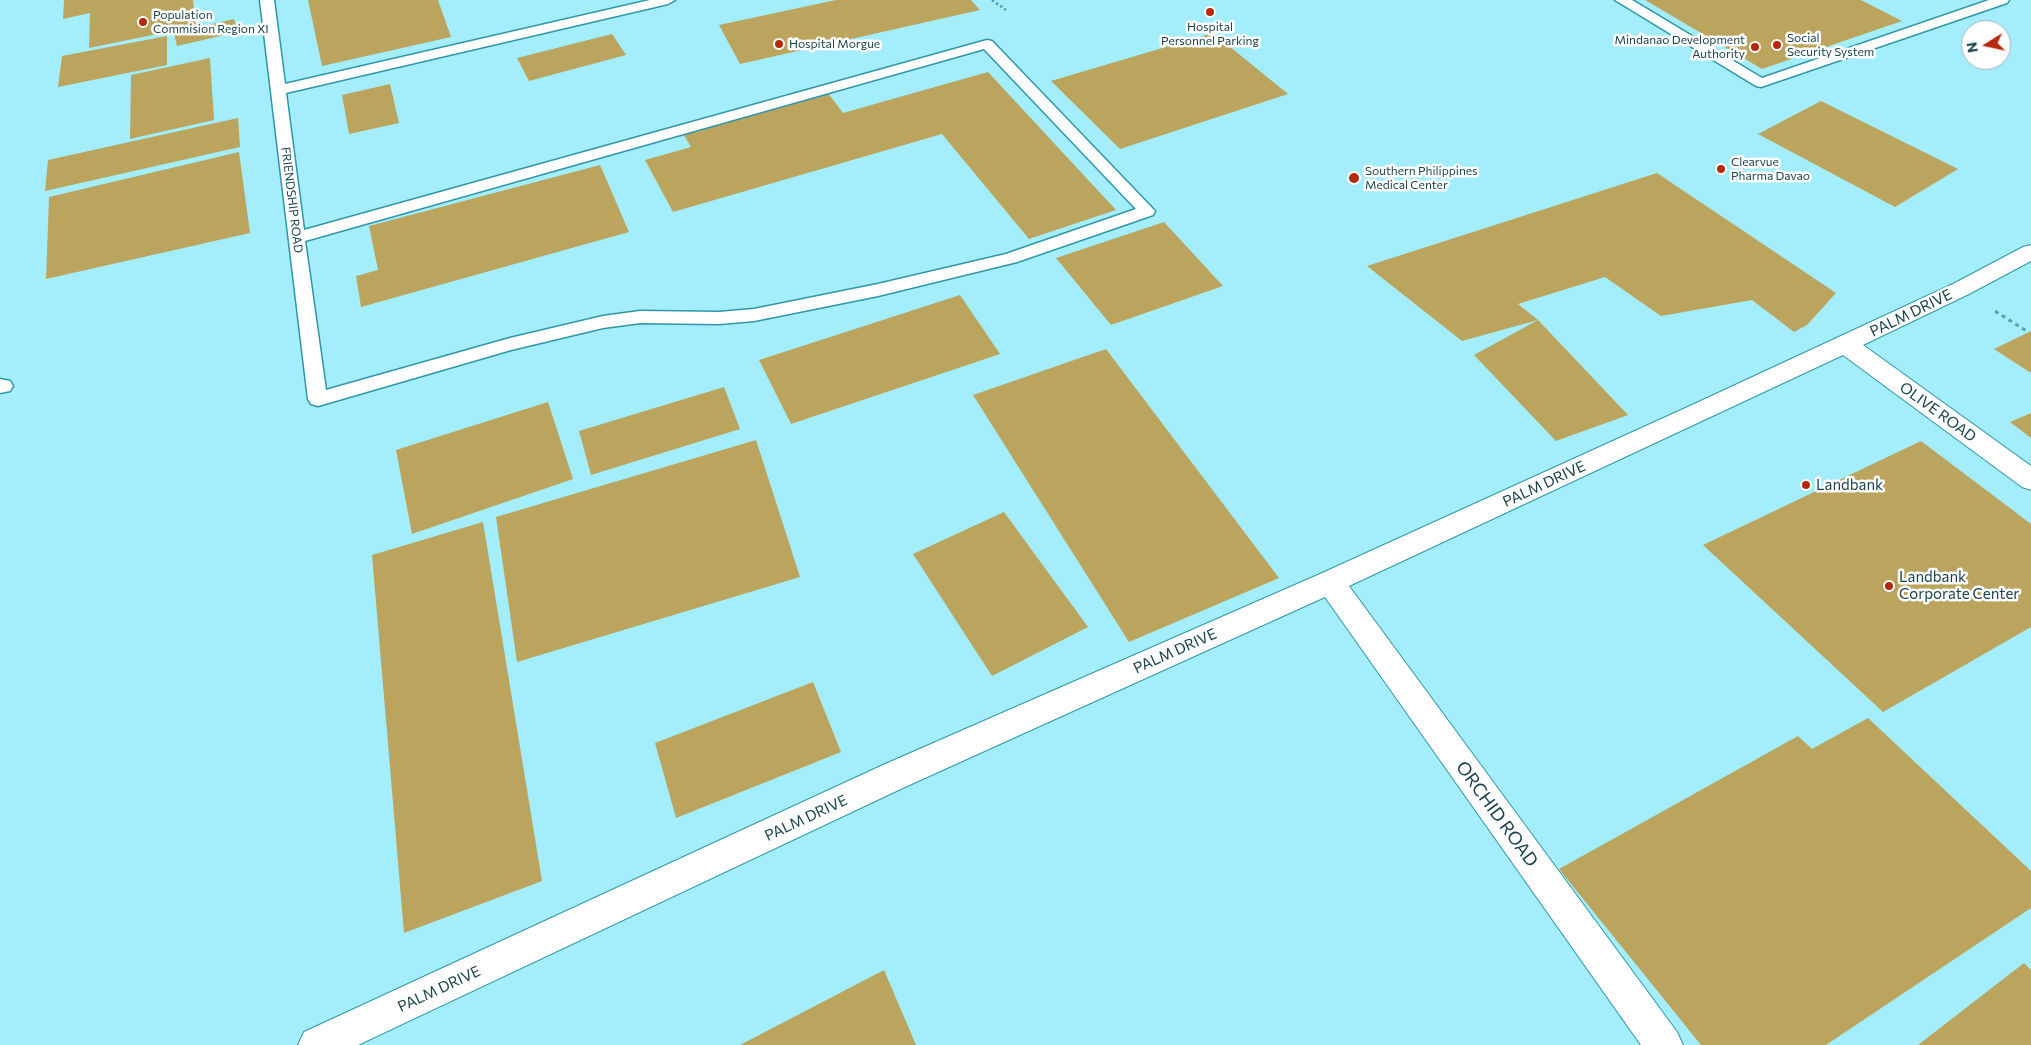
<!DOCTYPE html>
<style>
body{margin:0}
#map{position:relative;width:2031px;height:1045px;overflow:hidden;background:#a3edfd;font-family:Commissioner,sans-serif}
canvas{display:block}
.north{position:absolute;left:1961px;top:20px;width:50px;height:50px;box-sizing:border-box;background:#fff;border:1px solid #a3b4b7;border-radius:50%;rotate:260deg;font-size:14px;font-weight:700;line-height:20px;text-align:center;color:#1a434b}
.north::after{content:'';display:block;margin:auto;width:18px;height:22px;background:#b4280c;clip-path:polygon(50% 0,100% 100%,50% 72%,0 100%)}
</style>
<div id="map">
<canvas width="2031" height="1045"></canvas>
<div class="north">N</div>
</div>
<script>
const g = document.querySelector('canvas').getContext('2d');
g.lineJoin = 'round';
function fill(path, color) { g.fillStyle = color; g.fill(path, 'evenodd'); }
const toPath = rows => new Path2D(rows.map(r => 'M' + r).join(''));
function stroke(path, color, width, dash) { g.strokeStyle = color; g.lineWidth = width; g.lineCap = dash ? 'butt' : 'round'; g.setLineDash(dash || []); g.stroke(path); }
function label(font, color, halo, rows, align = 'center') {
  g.font = font + ' Commissioner,sans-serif'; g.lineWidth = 5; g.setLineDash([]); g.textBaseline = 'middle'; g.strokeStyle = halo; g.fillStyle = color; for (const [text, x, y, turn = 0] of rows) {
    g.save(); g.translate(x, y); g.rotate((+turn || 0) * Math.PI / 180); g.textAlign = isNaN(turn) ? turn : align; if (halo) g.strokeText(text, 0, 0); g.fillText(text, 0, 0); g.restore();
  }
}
const building = toPath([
 [64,0,193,0,196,26,89,48,90,13,63,19],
 [308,0,438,0,451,37,322,66],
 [836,0,971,0,980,10,740,64,719,25],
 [1645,0,1861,0,1902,21,1762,69],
 [234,19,238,32,177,46,174,33],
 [1213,33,1288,94,1120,149,1051,81],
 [612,34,626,55,529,81,517,58],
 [167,36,167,65,58,87,62,56],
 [210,58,214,120,130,139,131,75],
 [988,72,1116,210,1029,239,942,134,673,212,645,160,691,147,682,132,828,93,843,113],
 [390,84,399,123,349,134,342,95],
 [1821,101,1958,169,1895,207,1758,134],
 [238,118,240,147,45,191,48,160],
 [239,152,250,233,46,279,49,197],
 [600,165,629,232,361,307,356,276,378,270,369,226],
 [1657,173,1836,293,1807,325,1794,332,1752,300,1661,316,1605,277,1518,304,1538,320,1628,415,1556,441,1474,355,1538,320,1462,341,1367,266],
 [1164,222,1223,286,1111,325,1056,258],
 [960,295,1000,354,791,424,759,360],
 [2031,331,2031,373,1994,349],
 [1106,349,1279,578,1129,642,973,395],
 [724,387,740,429,591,475,579,431],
 [548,402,573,479,412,534,396,450],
 [2031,413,2031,438,2010,422],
 [756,440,800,577,517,662,496,517],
 [1921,441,2031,524,2031,627,1883,712,1703,545],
 [1004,512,1088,627,992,676,913,554],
 [483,522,542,881,404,933,372,555],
 [813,682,841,752,676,818,655,743],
 [1868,718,2031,871,2031,908,1826,1045,1701,1045,1559,869,1798,736,1812,749],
 [2024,963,2031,970,2031,1045,1918,1045],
 [884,970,916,1045,740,1045]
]);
const pathFar1 = toPath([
 [992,0,1006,10]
]);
const path = toPath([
 [1995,311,2028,332]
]);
const lane = toPath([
 [260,0,274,0,285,84,650,0,675,0,668,4,286,93,304,230,987,40,992,41,1155,211,1153,215,1017,262,878,296,754,321,719,324,640,323,603,328,511,350,318,406,311,404,308,399,260,0],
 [984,49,1136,209,1006,254,878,284,754,309,719,312,640,311,603,316,510,338,326,390,305,241,984,49],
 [1615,0,1632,0,1762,78,1989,0,2009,0,2007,3,1761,87,1756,86,1615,0],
 [0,379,10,381,13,386,10,391,0,393,0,379]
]);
const street = toPath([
 [2031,245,2031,261,1969,294,1863,345,2031,466,2031,490,2022,487,1843,355,1349,586,1677,1032,1683,1045,1641,1045,1325,597,905,787,358,1045,298,1045,304,1032,883,765,1320,574,1692,405,1953,284,2023,247,2031,245]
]);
const markers = [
 [1210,12,5,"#b4280c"],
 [143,22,5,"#b4280c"],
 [779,44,5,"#b4280c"],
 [1777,45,5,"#b4280c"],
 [1755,47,5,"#b4280c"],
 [1721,169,5,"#b4280c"],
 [1354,178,6,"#b4280c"],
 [1806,485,5,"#b4280c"],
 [1889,586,5,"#b4280c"]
];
const farPoinames = [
 ["Population",153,15],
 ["Commision Region XI",153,29],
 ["Hospital",1210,27,"center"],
 ["Personnel Parking",1210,41,"center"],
 ["Social",1787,38],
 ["Security System",1787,52],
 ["Mindanao Development",1745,40,"right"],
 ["Authority",1745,54,"right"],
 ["Hospital Morgue",789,44],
 ["Clearvue",1731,162],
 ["Pharma Davao",1731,176],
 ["Southern Philippines",1365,171],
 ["Medical Center",1365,185]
];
const farStreetnames = [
 ["FRIENDSHIP ROAD",292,200,83]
];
const streetNames = [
 ["PALM DRIVE",1911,313,-26],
 ["OLIVE ROAD",1938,412,36],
 ["PALM DRIVE",1544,484,-25],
 ["PALM DRIVE",1175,651,-24],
 ["PALM DRIVE",806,818,-25],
 ["PALM DRIVE",439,989,-25]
];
const poiNames = [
 ["Landbank",1816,485],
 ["Landbank",1899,577],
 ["Corporate Center",1899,594]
];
const nearStreetnames = [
 ["ORCHID ROAD",1497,814,54]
];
fill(building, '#bba55e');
stroke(lane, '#3096a9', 3);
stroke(street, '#3096a9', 2);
stroke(pathFar1, '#629ca8', 2.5, [2.5, 2.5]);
stroke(path, '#629ca8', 3, [4, 4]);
fill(lane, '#fff');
fill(street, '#fff');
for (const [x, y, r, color] of markers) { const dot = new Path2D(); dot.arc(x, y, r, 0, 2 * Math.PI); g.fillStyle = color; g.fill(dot); stroke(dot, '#fff', 2); }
label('12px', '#1a434b', '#fff', farPoinames, 'left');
label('12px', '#1a434b', '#fff', farStreetnames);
label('15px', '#1a434b', '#fff', streetNames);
label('15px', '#1a434b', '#fff', poiNames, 'left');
label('18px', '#1a434b', '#fff', nearStreetnames);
</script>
